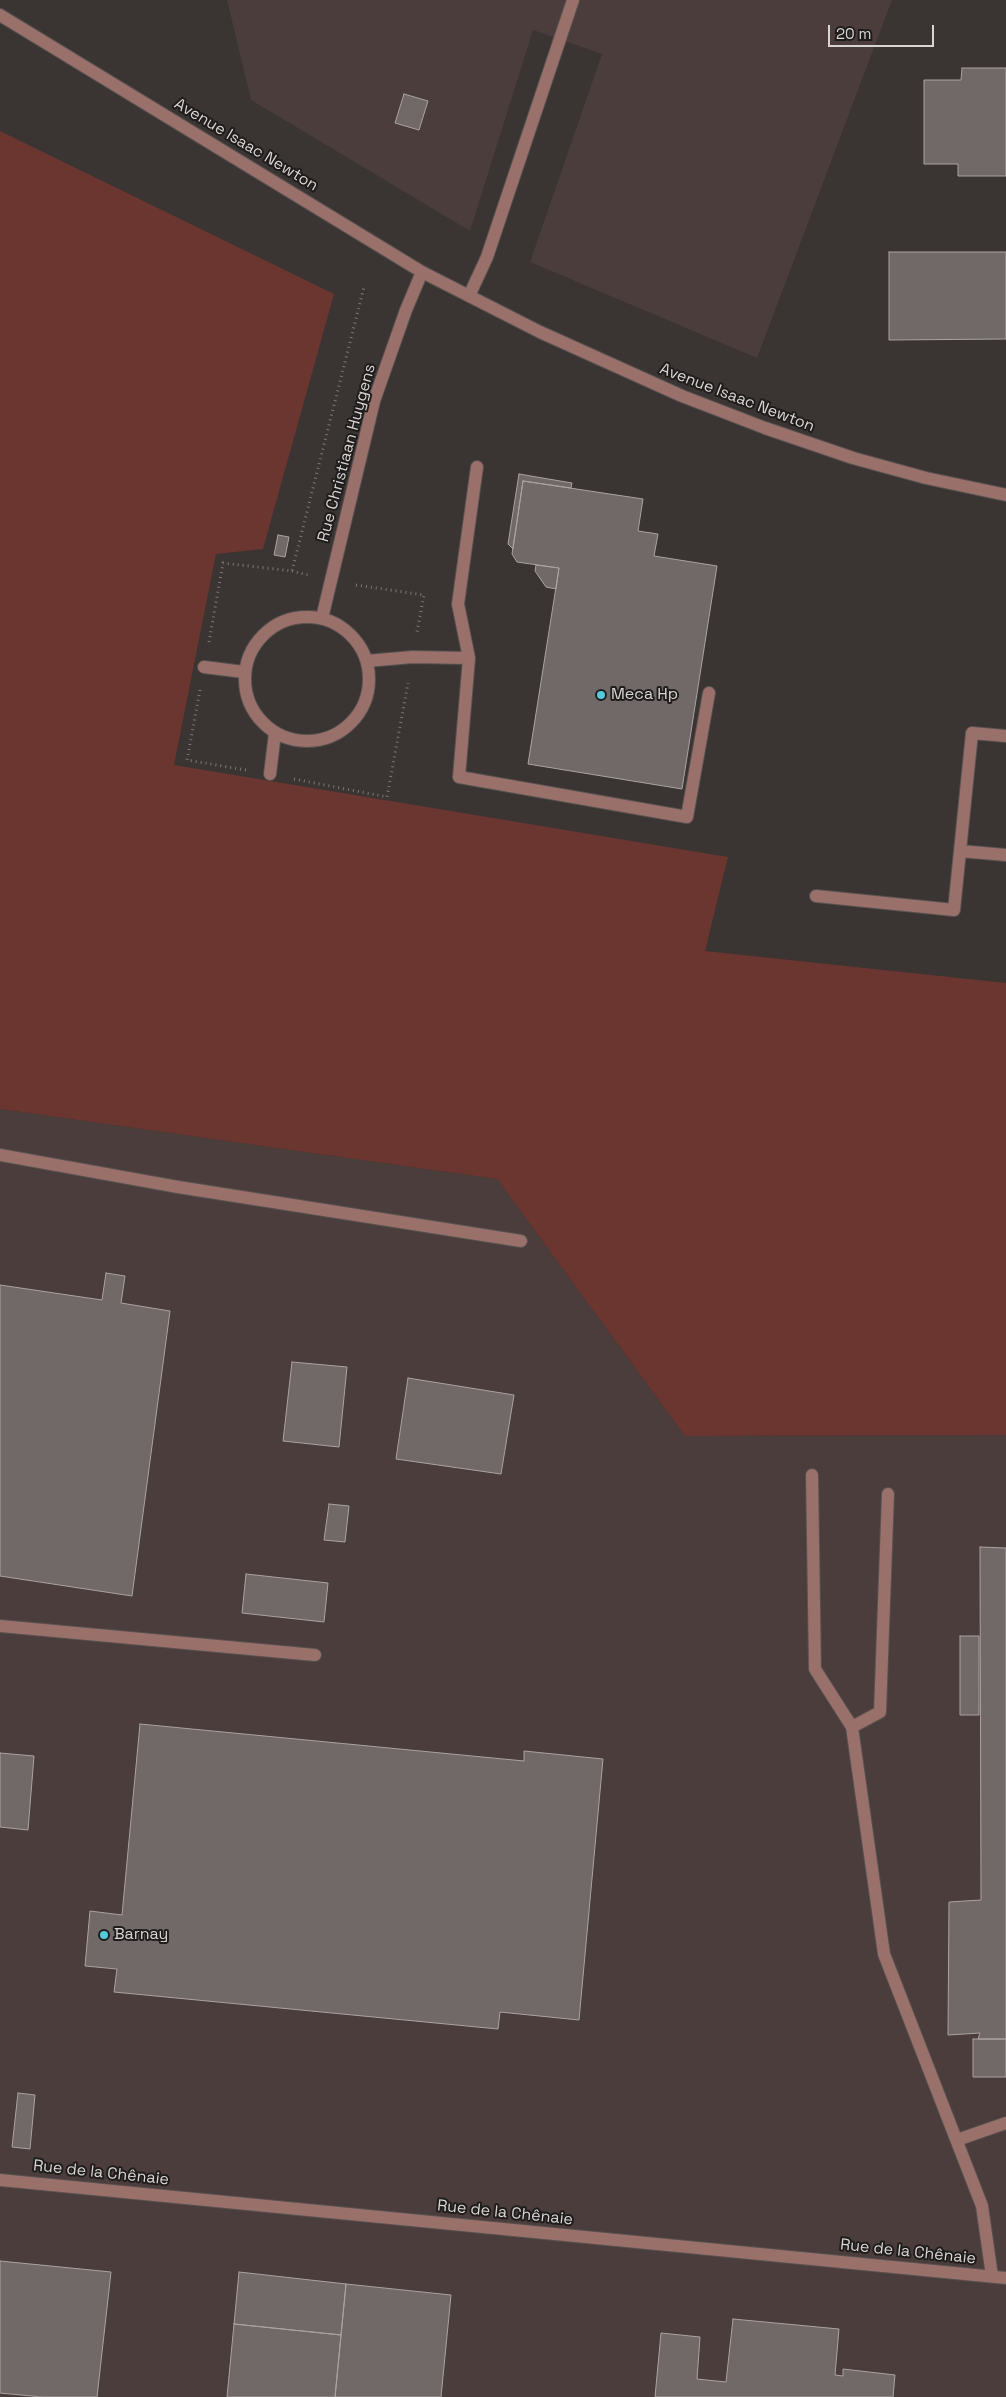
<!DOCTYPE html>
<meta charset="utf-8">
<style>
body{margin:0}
#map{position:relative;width:1006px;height:2397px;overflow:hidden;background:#3a3433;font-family:"Space Grotesk",sans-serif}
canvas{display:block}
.scale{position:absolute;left:828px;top:25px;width:106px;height:22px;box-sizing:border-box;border:2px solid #d9d5d4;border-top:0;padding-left:6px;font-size:15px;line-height:18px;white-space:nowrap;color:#d9d5d4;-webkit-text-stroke:4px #1f1c1c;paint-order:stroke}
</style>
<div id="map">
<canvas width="1006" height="2397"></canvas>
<div class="scale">20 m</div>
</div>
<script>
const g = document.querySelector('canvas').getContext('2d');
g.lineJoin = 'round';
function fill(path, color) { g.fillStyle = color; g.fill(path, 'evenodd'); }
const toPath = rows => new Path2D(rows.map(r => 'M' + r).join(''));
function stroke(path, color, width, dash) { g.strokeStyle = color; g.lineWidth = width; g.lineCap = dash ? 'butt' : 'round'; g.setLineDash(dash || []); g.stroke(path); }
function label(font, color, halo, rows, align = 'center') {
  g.font = font + ' "Space Grotesk",sans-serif'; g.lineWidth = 4; g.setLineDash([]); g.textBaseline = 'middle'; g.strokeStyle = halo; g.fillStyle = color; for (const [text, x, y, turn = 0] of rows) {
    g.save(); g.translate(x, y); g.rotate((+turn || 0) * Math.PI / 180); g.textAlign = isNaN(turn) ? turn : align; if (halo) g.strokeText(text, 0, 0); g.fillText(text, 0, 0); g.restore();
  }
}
const built = toPath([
 [227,0,892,0,757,358,530,262,602,54,533,30,470,231,251,100],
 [0,1109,497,1179,685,1436,1006,1435,1006,2397,0,2397]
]);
const green = toPath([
 [0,131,334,294,263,549,216,554,174,765,728,857,705,951,1006,983,1006,1435,685,1436,497,1179,0,1109]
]);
const building = toPath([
 [962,68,1006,68,1006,176,958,176,958,164,924,164,924,80,961,80,962,68],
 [404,94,428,101,419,130,395,123,404,94],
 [889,252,1006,252,1006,339,889,340,889,252],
 [519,474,572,483,571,488,523,481,513,549,508,544,519,474],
 [523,481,643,499,638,531,658,534,654,556,717,566,682,789,528,764,559,568,517,562,512,554,523,481],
 [278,535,289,537,285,557,274,555,278,535],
 [536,565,559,568,556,589,546,587,535,571,536,565],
 [106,1273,125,1276,121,1303,170,1311,132,1596,0,1576,0,1285,102,1300,106,1273],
 [292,1362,347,1367,339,1447,283,1441,292,1362],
 [408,1378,514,1395,501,1474,396,1459,408,1378],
 [329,1504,349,1506,345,1542,324,1540,329,1504],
 [980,1547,1006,1548,1006,2039,978,2039,980,2033,948,2035,949,1902,981,1900,980,1547],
 [246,1574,328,1583,324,1622,242,1613,246,1574],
 [960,1636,979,1636,979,1715,960,1715,960,1636],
 [140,1724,524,1761,524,1751,603,1759,579,2020,500,2012,498,2029,114,1992,117,1969,85,1966,90,1911,122,1915,140,1724],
 [0,1753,34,1756,28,1830,0,1827,0,1753],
 [973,2039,1006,2039,1006,2077,973,2077,973,2039],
 [18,2093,35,2095,30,2149,12,2147,18,2093],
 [0,2261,111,2272,97,2397,42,2397,0,2393,0,2261],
 [239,2272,346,2284,341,2335,234,2324,239,2272],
 [346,2284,451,2295,441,2397,335,2397,346,2284],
 [733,2319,839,2329,835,2375,843,2376,843,2369,895,2375,893,2397,655,2397,661,2333,700,2337,697,2379,726,2382,733,2319],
 [234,2324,341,2335,335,2397,227,2397,234,2324]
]);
const path = toPath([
 [292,571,308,575],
 [356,585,424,595,417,632],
 [209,642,223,563,292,571,364,287],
 [200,690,187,760,246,770],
 [294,779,387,797,408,683]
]);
const minor = toPath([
 [0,15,422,272,540,332,682,396,765,428,853,458,926,478,1006,495],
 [469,296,487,257,573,0],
 [477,467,458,604,469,658,459,777,687,817,709,693],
 '245 679a62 62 0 1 1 124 0a62 62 0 1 1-124 0Z',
 [322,618,374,401,406,310,422,272],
 [367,661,412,657,469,658],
 [204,667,244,672],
 [270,774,275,733],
 [960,851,1006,855],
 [816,896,954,910,972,733,1006,736],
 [0,1155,178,1187,521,1241],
 [812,1475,815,1669,852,1727,884,1954,982,2206,992,2276],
 [0,1626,315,1655],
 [852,1727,880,1712,888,1494],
 [957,2140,1006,2123],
 [0,2180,1006,2278]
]);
const markers = [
 [601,695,5,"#53cbda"],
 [104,1935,5,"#53cbda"]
];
const streetNames = [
 ["Avenue Isaac Newton",246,145,31],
 ["Avenue Isaac Newton",737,398,21],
 ["Rue Christiaan Huygens",347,453,-75],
 ["Rue de la Chênaie",101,2173,6],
 ["Rue de la Chênaie",505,2213,6],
 ["Rue de la Chênaie",908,2252,6]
];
const poiNames = [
 ["Meca Hp",611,695],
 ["Barnay",114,1935]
];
fill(built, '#4a3d3c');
fill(green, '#6b3630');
fill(building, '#706968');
stroke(building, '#aba3a2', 1);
stroke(minor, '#575150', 14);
stroke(path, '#7d7877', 3, [1, 4]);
stroke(minor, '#9a706b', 12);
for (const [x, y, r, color] of markers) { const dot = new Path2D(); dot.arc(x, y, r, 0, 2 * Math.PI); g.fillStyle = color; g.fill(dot); stroke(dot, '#1f1c1c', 2); }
label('16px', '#d9d5d4', '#1f1c1c', streetNames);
label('16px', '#d9d5d4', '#1f1c1c', poiNames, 'left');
</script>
